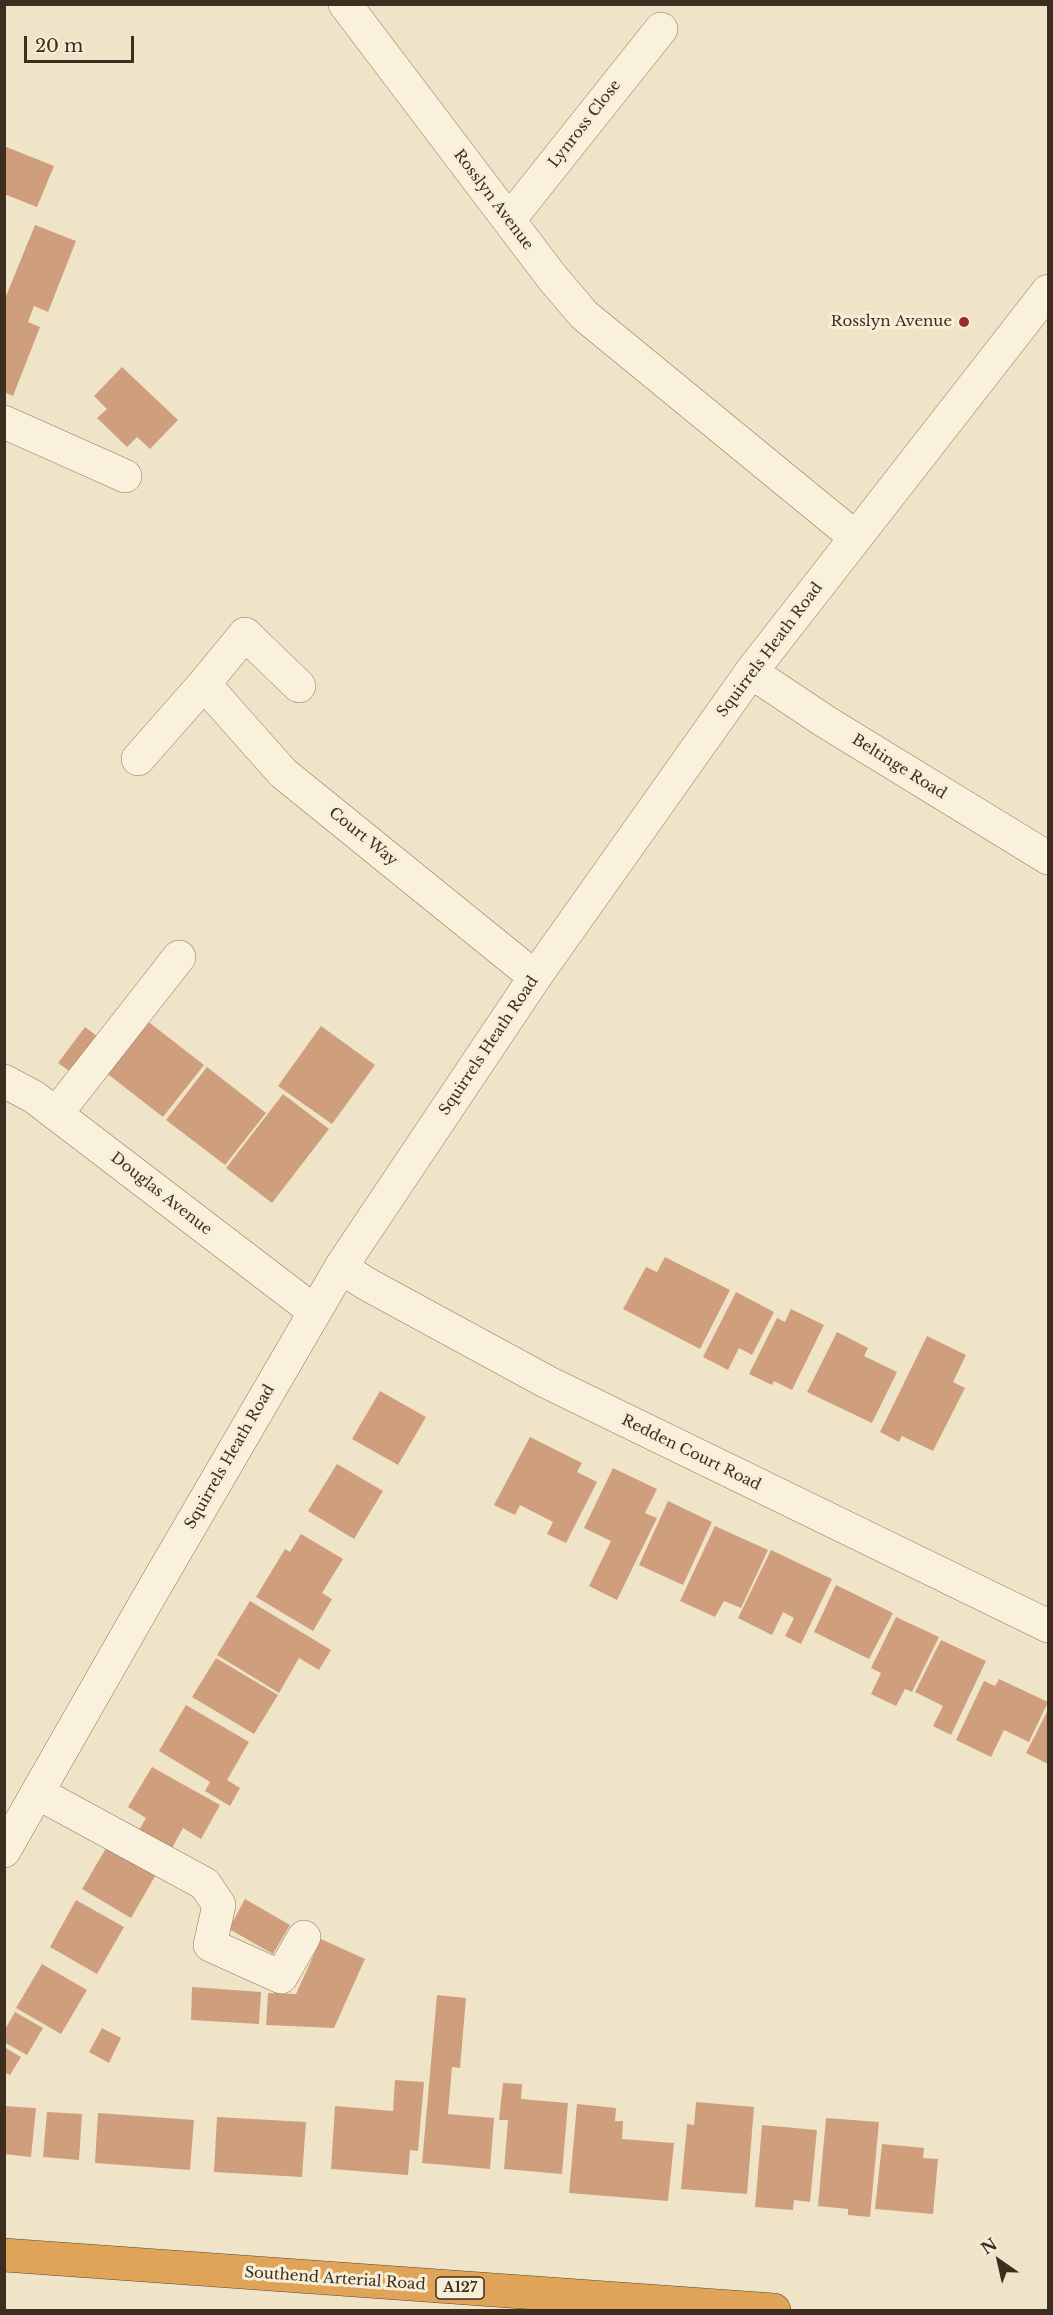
<!DOCTYPE html>
<style>
body{margin:0}
#map{position:relative;width:1053px;height:2315px;overflow:hidden;background:#f0e4c8;font-family:"Libre Baskerville",serif}
canvas{display:block}
.frame{position:absolute;inset:0;border:6px solid #3d2e20;pointer-events:none}
.north{position:absolute;left:969px;top:2231px;width:60px;height:60px;-webkit-text-stroke:4px #f7eed8;paint-order:stroke;rotate:326deg;font-size:16px;font-weight:700;line-height:24px;text-align:center;color:#3d2e20}
.north::after{content:'';display:block;margin:auto;width:21px;height:27px;background:#3d2e20;clip-path:polygon(50% 0,100% 100%,50% 72%,0 100%)}
.scale{position:absolute;left:24px;top:36px;width:110px;height:27px;box-sizing:border-box;border:3px solid #3d2e20;border-top:0;padding-left:8px;font-size:18px;line-height:21px;white-space:nowrap;color:#3d2e20;-webkit-text-stroke:4px #f7eed8;paint-order:stroke}
</style>
<div id="map">
<canvas width="1053" height="2315"></canvas>
<div class="frame"></div>
<div class="north">N</div>
<div class="scale">20 m</div>
</div>
<script>
const g = document.querySelector('canvas').getContext('2d');
g.lineJoin = 'round';
function fill(path, color) { g.fillStyle = color; g.fill(path, 'evenodd'); }
const toPath = rows => new Path2D(rows.map(r => 'M' + r).join(''));
function stroke(path, color, width, dash) { g.strokeStyle = color; g.lineWidth = width; g.lineCap = dash ? 'butt' : 'round'; g.setLineDash(dash || []); g.stroke(path); }
function label(font, color, halo, rows, align = 'center') {
  g.font = font + ' "Libre Baskerville",serif'; g.lineWidth = 6; g.setLineDash([]); g.textBaseline = 'middle'; g.strokeStyle = halo; g.fillStyle = color; for (const [text, x, y, turn = 0] of rows) {
    g.save(); g.translate(x, y); g.rotate((+turn || 0) * Math.PI / 180); g.textAlign = isNaN(turn) ? turn : align; if (halo) g.strokeText(text, 0, 0); g.fillText(text, 0, 0); g.restore();
  }
}
const building = toPath([
 [4,146,54,166,37,207,4,194],
 [35,225,76,241,48,312,34,306,28,322,40,327,13,396,4,392,4,301],
 [122,367,178,420,150,449,137,437,127,447,97,418,107,409,94,396],
 [146,1020,204,1065,163,1117,105,1072],
 [321,1026,375,1065,332,1124,278,1086],
 [85,1027,102,1040,75,1075,58,1063],
 [207,1067,266,1113,225,1165,166,1120],
 [283,1094,329,1129,272,1203,226,1168],
 [665,1257,730,1290,700,1349,623,1309,646,1267,657,1272],
 [736,1292,774,1312,752,1355,739,1348,728,1370,703,1357],
 [791,1309,824,1325,792,1390,774,1381,772,1385,749,1374,777,1318,785,1322],
 [837,1332,868,1348,864,1356,897,1372,872,1423,807,1392],
 [927,1336,966,1355,953,1382,965,1388,933,1451,902,1436,899,1442,880,1432],
 [380,1391,426,1417,398,1465,352,1439],
 [530,1437,582,1463,577,1472,597,1482,566,1543,547,1534,553,1522,520,1505,515,1515,494,1505],
 [337,1464,383,1491,354,1539,308,1511],
 [613,1468,657,1489,645,1513,657,1518,617,1600,589,1586,611,1541,584,1528],
 [668,1501,712,1522,683,1585,639,1565],
 [715,1526,768,1550,741,1608,724,1601,715,1617,680,1601],
 [301,1534,343,1559,322,1593,332,1599,313,1631,256,1597,285,1549,290,1552],
 [771,1550,832,1579,801,1644,785,1636,794,1618,783,1612,772,1635,738,1618],
 [836,1585,893,1613,869,1659,814,1632],
 [250,1601,331,1650,319,1670,299,1658,279,1693,217,1655],
 [896,1617,939,1637,912,1692,905,1689,896,1706,871,1694,881,1673,871,1668],
 [941,1640,986,1661,951,1735,933,1726,943,1706,915,1692],
 [216,1658,278,1695,254,1734,192,1697],
 [999,1679,1048,1702,1029,1742,1004,1730,991,1757,956,1740,984,1681,995,1686],
 [186,1705,249,1742,227,1780,240,1788,230,1806,205,1791,210,1782,159,1751],
 [1048,1710,1048,1764,1026,1753],
 [152,1767,220,1805,201,1839,183,1828,172,1848,139,1830,146,1818,128,1807],
 [109,1843,158,1871,131,1918,82,1889],
 [245,1899,290,1925,273,1954,229,1929],
 [76,1900,124,1927,97,1974,50,1947],
 [321,1939,365,1959,334,2028,266,2025,268,1993,296,1994],
 [42,1964,87,1990,61,2034,16,2008],
 [192,1987,261,1992,259,2024,191,2020],
 [437,1995,466,1998,460,2068,452,2067,448,2114,494,2118,490,2169,422,2163],
 [15,2012,43,2028,27,2055,4,2042,4,2031],
 [102,2028,121,2038,109,2063,89,2052],
 [4,2047,21,2057,10,2075,4,2072],
 [395,2080,424,2082,418,2151,410,2150,408,2175,331,2169,335,2106,393,2111],
 [503,2083,522,2084,521,2099,568,2103,562,2174,504,2169,508,2120,499,2120],
 [696,2102,754,2107,747,2194,681,2189,687,2124,694,2125],
 [577,2104,616,2108,615,2121,623,2121,622,2139,674,2143,668,2201,569,2193],
 [4,2106,36,2108,31,2157,4,2154],
 [47,2112,82,2114,79,2160,43,2157],
 [98,2113,194,2120,190,2170,95,2163],
 [217,2117,306,2122,302,2177,214,2172],
 [826,2118,879,2122,870,2217,848,2215,848,2209,818,2206],
 [762,2125,817,2130,810,2202,794,2200,793,2210,755,2207],
 [882,2144,924,2148,923,2158,938,2159,933,2214,875,2209]
]);
const minor = toPath([
 [345,4,551,276,584,315,855,537],
 [509,220,661,29],
 [4,422,125,476],
 [751,672,826,722,1048,858],
 [204,684,245,634,299,686],
 [138,759,204,684,283,773,535,977],
 [4,1081,34,1097,314,1311],
 [56,1114,179,957],
 [341,1267,365,1283,547,1382,1048,1626],
 [38,1793,205,1884,219,1905,210,1945,281,1977,304,1937],
 [4,1851,146,1602,341,1267,535,977,751,672,1048,291]
]);
const highway = toPath([
 [4,2255,774,2310]
]);
const markers = [
 [964,322,6,"#9e2a2b"]
];
const shields = [
 [460,2288,48]
];
const shieldNames = [
 ["A127",460,2288]
];
const streetNames = [
 ["Lynross Close",585,124,-52],
 ["Rosslyn Avenue",493,200,53],
 ["Squirrels Heath Road",770,650,-53],
 ["Beltinge Road",899,767,32],
 ["Court Way",363,837,39],
 ["Squirrels Heath Road",489,1046,-56],
 ["Douglas Avenue",161,1194,38],
 ["Redden Court Road",691,1453,26],
 ["Squirrels Heath Road",230,1457,-60],
 ["Southend Arterial Road",335,2279,4]
];
const poiNames = [
 ["Rosslyn Avenue",952,322]
];
fill(building, '#cf9f7d');
stroke(minor, '#8d765c', 34);
stroke(highway, '#5b4430', 34);
stroke(minor, '#faf1dc', 33);
stroke(highway, '#e0a458', 33);
for (const [x, y, r, color] of markers) { const dot = new Path2D(); dot.arc(x, y, r, 0, 2 * Math.PI); g.fillStyle = color; g.fill(dot); stroke(dot, '#f7eed8', 2); }
for (const [x, y, w] of shields) { const box = new Path2D(); box.roundRect(x - w / 2, y - 11, w, 22, 4.5); g.fillStyle = '#f7eed8'; g.fill(box); stroke(box, '#3d2e20', 1.5); }
label('bold 14px', '#3d2e20', null, shieldNames);
label('15px', '#3d2e20', '#f7eed8', streetNames);
label('15px', '#3d2e20', '#f7eed8', poiNames, 'right');
</script>
